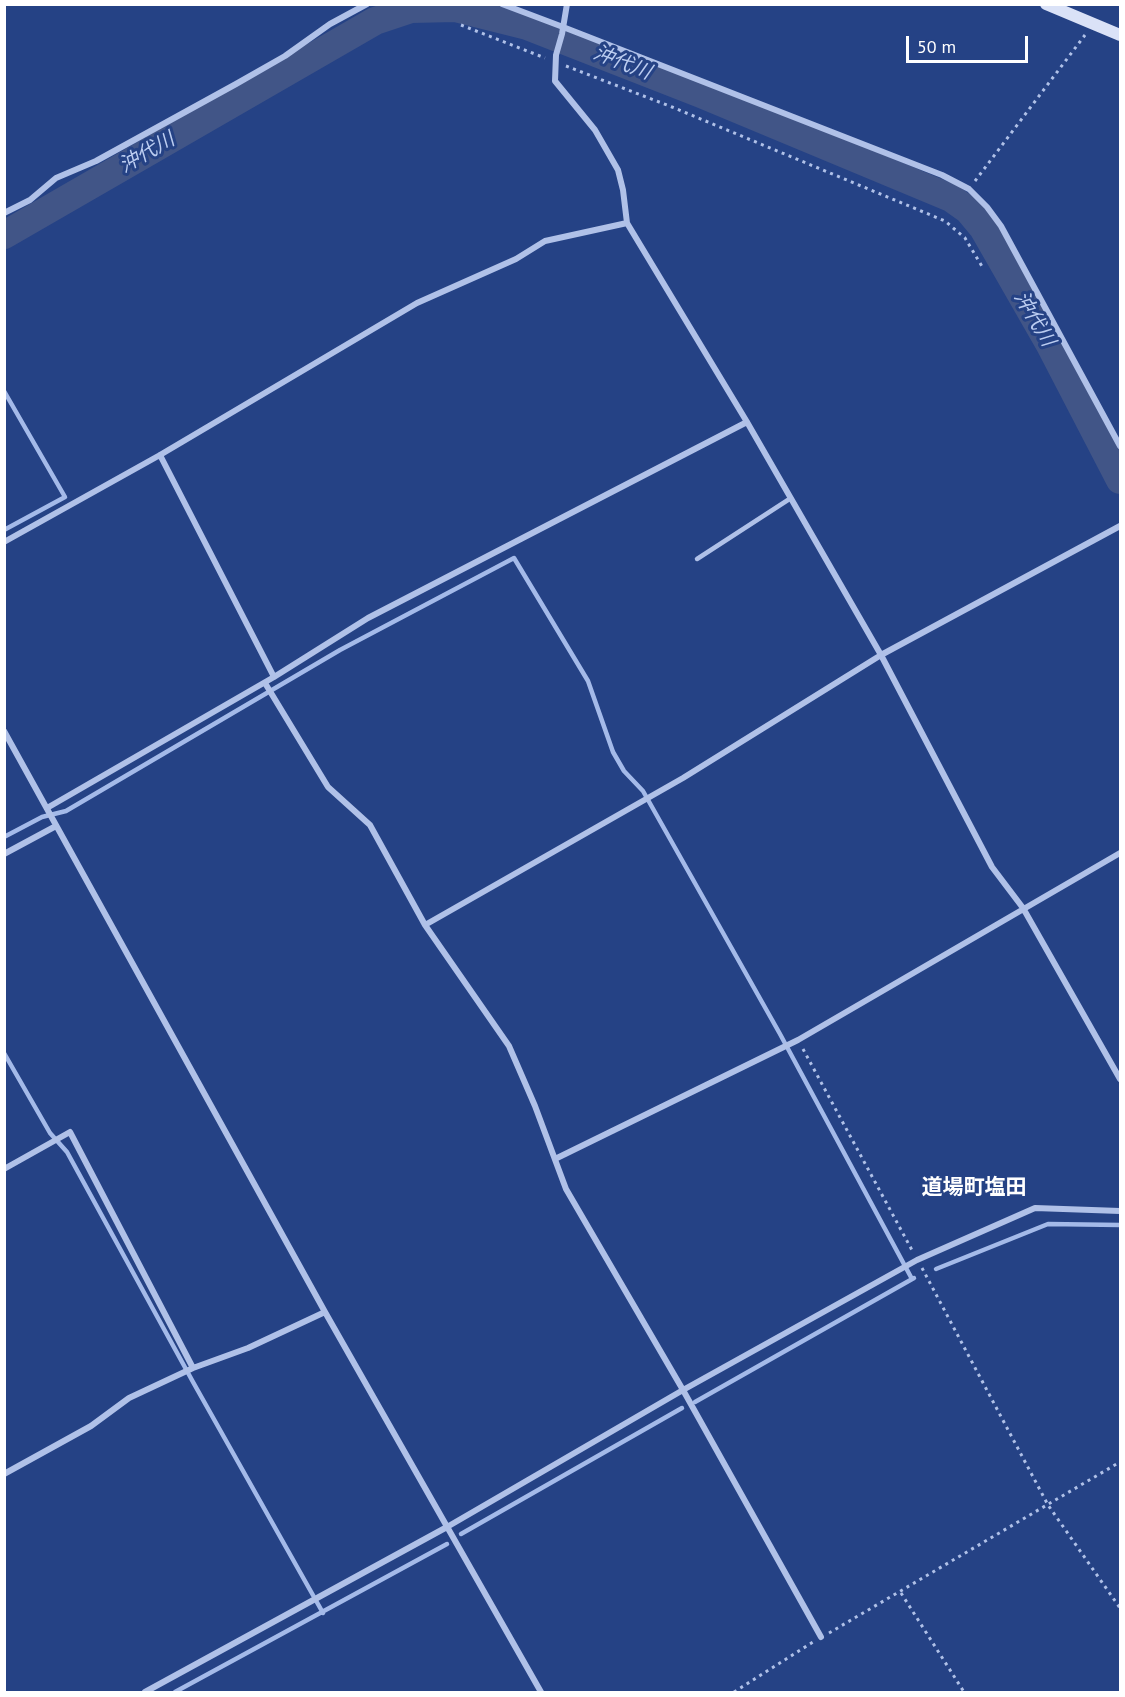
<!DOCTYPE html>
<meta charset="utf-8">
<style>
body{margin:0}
#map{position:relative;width:1125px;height:1697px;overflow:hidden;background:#254285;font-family:"PT Sans",sans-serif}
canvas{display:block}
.frame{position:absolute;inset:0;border:6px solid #fff;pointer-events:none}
.scale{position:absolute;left:906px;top:36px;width:122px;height:27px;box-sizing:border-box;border:3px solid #fff;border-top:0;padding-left:8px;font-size:18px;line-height:21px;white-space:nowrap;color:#fff;-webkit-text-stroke:4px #254285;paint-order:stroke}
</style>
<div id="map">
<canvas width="1125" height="1697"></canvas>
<div class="frame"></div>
<div class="scale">50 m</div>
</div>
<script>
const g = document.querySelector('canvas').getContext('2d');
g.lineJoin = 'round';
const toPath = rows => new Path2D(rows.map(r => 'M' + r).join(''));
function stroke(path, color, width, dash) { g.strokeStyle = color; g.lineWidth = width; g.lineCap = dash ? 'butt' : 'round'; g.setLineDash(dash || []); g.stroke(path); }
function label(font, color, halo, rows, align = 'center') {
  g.font = font + ' "PT Sans","Noto Sans JP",sans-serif'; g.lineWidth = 6; g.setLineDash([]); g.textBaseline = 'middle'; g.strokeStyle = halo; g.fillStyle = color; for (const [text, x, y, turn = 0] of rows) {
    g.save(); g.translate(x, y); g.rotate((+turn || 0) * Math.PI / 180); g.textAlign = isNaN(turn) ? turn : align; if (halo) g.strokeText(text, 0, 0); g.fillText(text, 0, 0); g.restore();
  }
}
const stream = toPath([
 [4,391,65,497,4,530],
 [4,837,42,817,66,811,340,650,514,558,588,681,613,752,624,771,643,791,780,1034,912,1279],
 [4,1053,50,1133,67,1152,193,1382,323,1613],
 [936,1269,1048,1224,1120,1225],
 [695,1402,914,1278],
 [461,1534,682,1408],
 [175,1692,447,1544]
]);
const river = toPath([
 [4,235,375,21,411,9,455,8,527,26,701,94,951,198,968,210,983,228,1050,345,1120,480]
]);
const path = toPath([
 [461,25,545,58],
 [566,66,672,107,945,221,965,238,983,268],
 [975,181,1085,35],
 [803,1049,913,1252],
 [922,1268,1048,1505,1120,1608],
 [901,1593,964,1692],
 [829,1633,1120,1462],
 [734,1692,813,1642]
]);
const service = toPath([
 [697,559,791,498]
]);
const minor = toPath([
 [502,4,563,27,942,175,969,189,987,207,1001,226,1120,446],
 [567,4,562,34,556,55,555,81,595,130,618,170,623,190,627,223,747,422,881,655,992,867,1023,908,1120,1079],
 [4,213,30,200,56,178,96,161,236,84,285,56,330,24,367,4],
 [160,455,274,677],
 [4,542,160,455,417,303,516,259,545,241,627,223],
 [265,683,328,787,370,825,425,925,509,1046,535,1106,566,1189,683,1390,821,1637],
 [4,731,325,1312,541,1692],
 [47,808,274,677,368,618,747,422],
 [4,854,56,826],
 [425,925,683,778,881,655,1120,526],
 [555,1159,798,1040,1120,853],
 [4,1169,70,1132,193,1368],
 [4,1474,91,1426,129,1398,193,1368,248,1348,325,1312],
 [145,1692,447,1527,683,1390,917,1260,1035,1208,1120,1211]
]);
const secondary = toPath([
 [1046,4,1120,35]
]);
const waterNames = [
 ["沖代川",622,63,21],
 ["沖代川",147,153,-30],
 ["沖代川",1034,319,59]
];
const quarterNames = [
 ["道場町塩田",974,1188]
];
stroke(stream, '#a4bae9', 4.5);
stroke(river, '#415587', 28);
stroke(path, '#b0c1e8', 3, [3, 4.5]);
stroke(service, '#b0c1e8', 4.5);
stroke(minor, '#b0c1e8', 6);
stroke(secondary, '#dae2f7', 12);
label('italic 20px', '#bbccf0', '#254285', waterNames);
label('bold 21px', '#fff', '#254285', quarterNames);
</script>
